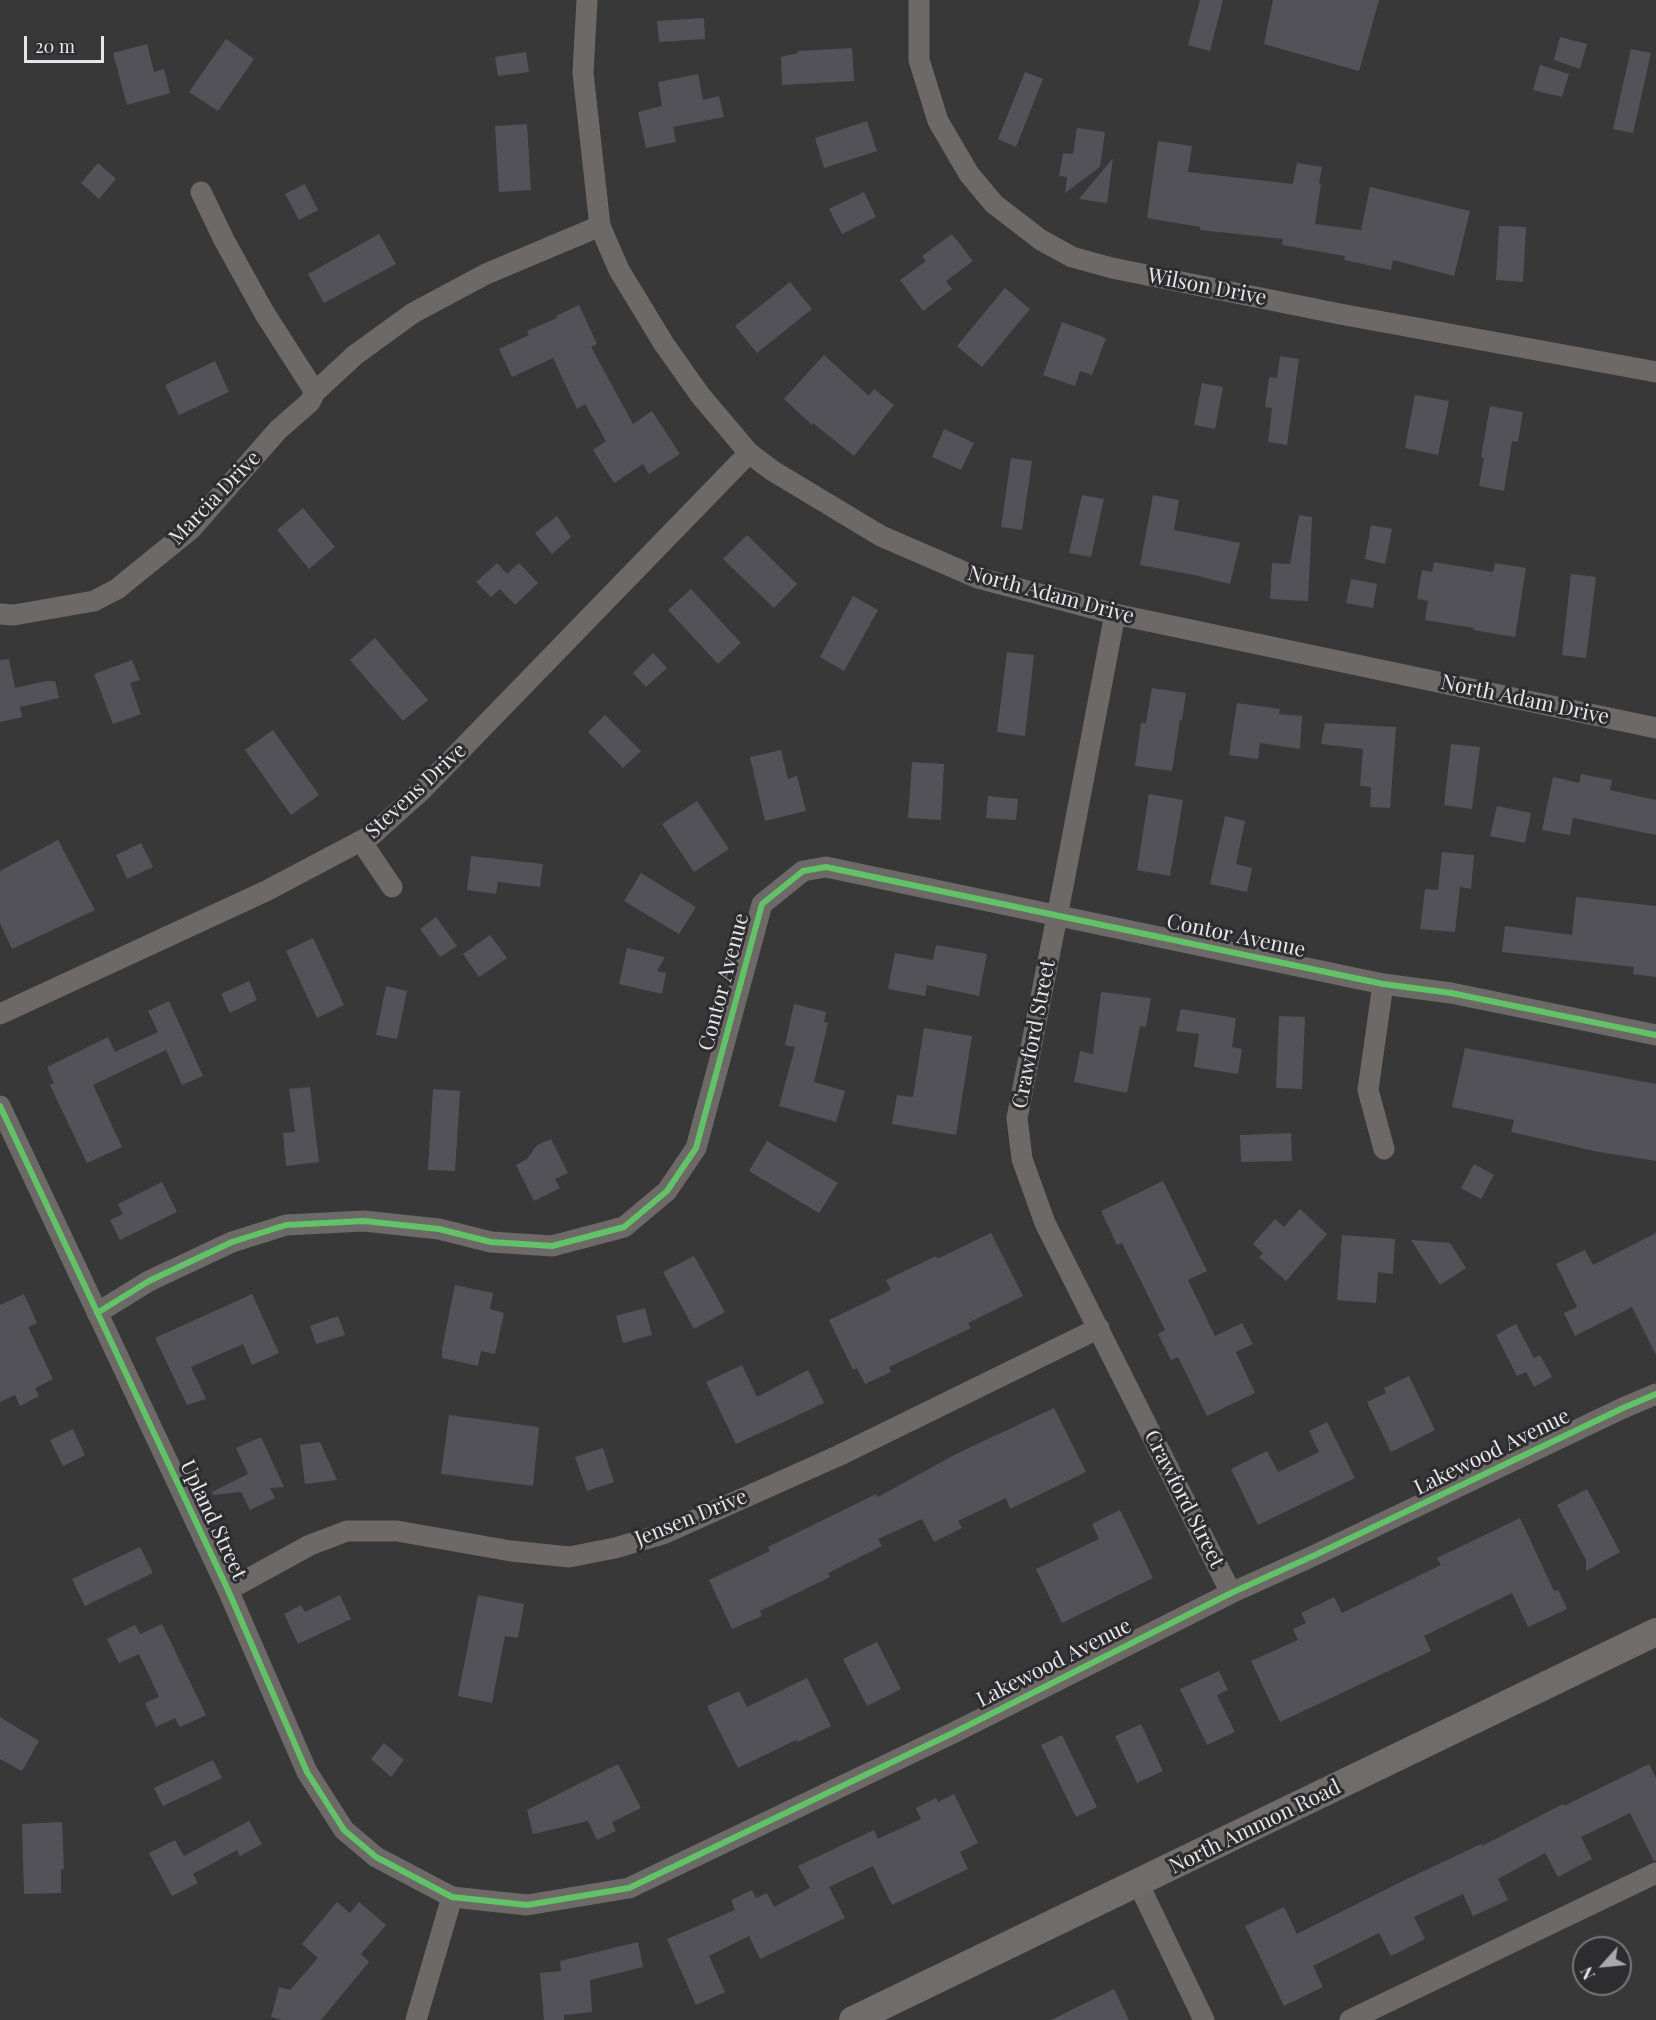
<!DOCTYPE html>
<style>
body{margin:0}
#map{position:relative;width:1656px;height:2020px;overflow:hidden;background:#383839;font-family:"Playfair Display",serif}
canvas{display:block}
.north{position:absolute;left:1572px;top:1936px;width:60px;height:60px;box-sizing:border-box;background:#2d2d30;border:2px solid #77777a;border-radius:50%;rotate:243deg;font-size:16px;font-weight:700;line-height:24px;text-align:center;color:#e6e6e8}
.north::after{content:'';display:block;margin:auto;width:21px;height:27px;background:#a9a9ab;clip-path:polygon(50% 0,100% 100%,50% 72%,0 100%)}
.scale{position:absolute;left:24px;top:36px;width:80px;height:27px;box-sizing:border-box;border:3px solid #e6e6e8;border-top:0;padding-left:8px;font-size:18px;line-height:21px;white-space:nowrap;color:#e6e6e8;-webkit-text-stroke:4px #2d2d30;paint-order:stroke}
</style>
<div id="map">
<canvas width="1656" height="2020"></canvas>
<div class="north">N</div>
<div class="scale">20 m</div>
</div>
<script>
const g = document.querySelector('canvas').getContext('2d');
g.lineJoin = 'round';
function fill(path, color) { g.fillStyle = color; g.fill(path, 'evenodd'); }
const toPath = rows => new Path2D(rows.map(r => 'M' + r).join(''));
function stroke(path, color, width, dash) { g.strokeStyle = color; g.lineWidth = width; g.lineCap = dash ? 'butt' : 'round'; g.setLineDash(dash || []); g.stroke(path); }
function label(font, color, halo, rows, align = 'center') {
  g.font = font + ' "Playfair Display",serif'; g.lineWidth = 6; g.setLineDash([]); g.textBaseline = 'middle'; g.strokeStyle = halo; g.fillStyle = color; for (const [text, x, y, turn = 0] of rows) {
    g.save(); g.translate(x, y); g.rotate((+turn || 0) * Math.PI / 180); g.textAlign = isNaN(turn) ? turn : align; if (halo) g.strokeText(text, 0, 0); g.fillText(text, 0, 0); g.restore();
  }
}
const building = toPath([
 [1200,0,1223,0,1210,51,1188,45],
 [1273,0,1379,0,1359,71,1264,44],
 [704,18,705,39,659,42,657,21],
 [1560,37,1587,44,1580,69,1554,60],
 [226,39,254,59,218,111,189,92],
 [147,44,154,72,164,69,170,93,127,105,113,53],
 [852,48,854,81,782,85,781,57,798,53,798,51],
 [1631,49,1651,53,1633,133,1613,129],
 [526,52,529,72,498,76,495,57],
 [1540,65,1569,74,1562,97,1533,90],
 [1025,72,1043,79,1016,147,998,139],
 [698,74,703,100,719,96,724,117,673,127,676,142,646,148,638,112,662,106,658,82],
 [867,121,877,151,824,168,815,138],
 [527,124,531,190,499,192,495,126],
 [1077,128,1105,132,1100,167,1065,193,1067,177,1059,176,1063,153,1073,154],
 [1158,141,1192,146,1188,172,1293,184,1297,163,1322,167,1319,183,1321,184,1315,224,1361,230,1370,187,1470,211,1454,276,1393,260,1391,270,1344,260,1345,256,1282,245,1283,239,1200,230,1200,227,1147,218],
 [1113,158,1107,203,1079,199],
 [98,163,116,179,99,199,81,183],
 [305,184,318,210,299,220,285,194],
 [864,192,876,217,842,234,829,209],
 [1499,226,1526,227,1523,282,1496,280],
 [379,234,396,264,324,303,308,274],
 [952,234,973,261,946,281,952,289,923,311,900,280,926,261,922,256],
 [790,282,812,309,757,353,735,326],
 [1005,288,1030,309,982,367,957,346],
 [579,305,597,344,591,347,633,424,652,411,680,454,649,474,643,464,614,483,593,450,606,441,585,404,577,409,553,358,512,377,499,349,529,335,527,331,557,318,556,316],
 [1062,322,1106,338,1092,375,1080,371,1075,386,1043,375],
 [824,355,869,396,874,389,894,405,854,456,813,423,812,425,784,399],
 [1280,356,1299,359,1287,445,1268,442,1272,408,1265,407,1269,377,1277,378],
 [215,361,229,392,179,415,165,385],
 [1202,383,1223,387,1215,429,1194,425],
 [1415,395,1449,401,1438,455,1405,448],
 [1490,406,1523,412,1518,442,1512,441,1504,491,1479,486,1484,458,1481,457],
 [944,429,974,443,961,470,932,457],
 [1011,458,1032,461,1022,530,1001,527],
 [1082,495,1104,499,1091,557,1069,553],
 [1153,495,1179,500,1174,530,1240,543,1230,584,1194,575,1140,565],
 [303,508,335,547,309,569,277,530],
 [1299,515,1312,517,1308,601,1270,599,1272,563,1290,564],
 [557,516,571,537,552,554,535,533],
 [1371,525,1392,529,1385,564,1365,559],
 [747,535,797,584,774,608,723,559],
 [1434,562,1493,572,1495,563,1526,568,1515,637,1473,630,1474,628,1425,620,1428,601,1417,599,1422,570,1432,572],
 [497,563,507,574,519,563,538,583,515,605,500,589,491,597,476,582],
 [1571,574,1596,577,1586,658,1562,655],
 [1351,579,1377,584,1373,608,1346,603],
 [691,589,741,643,718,664,668,610],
 [853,596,878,610,844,671,820,657],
 [375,638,428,700,403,721,350,660],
 [1007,652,1034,655,1025,736,997,732],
 [653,653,667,668,646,687,633,673],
 [9,659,15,688,46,681,55,681,59,698,20,707,22,717,0,722,0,660],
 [132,660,140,680,130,683,141,714,113,724,94,674],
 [1152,688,1186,693,1182,720,1180,720,1172,771,1135,766,1141,723,1146,723],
 [1237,703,1280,709,1279,714,1302,716,1300,749,1260,743,1258,759,1229,755],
 [605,715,641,751,623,768,588,732],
 [1325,723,1396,727,1390,808,1370,807,1371,787,1360,786,1363,749,1321,744],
 [273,730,319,795,291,815,245,750],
 [1451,744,1480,747,1472,809,1444,805],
 [781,750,788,779,797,776,806,811,765,821,750,757],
 [912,762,944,764,941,820,908,818],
 [1581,774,1612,780,1610,790,1656,800,1656,835,1573,818,1570,835,1542,830,1553,777,1579,783],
 [1149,794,1183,800,1170,876,1137,870],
 [988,796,1018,799,1016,820,986,818],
 [697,801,729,849,694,872,662,824],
 [1497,806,1531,813,1525,843,1490,836],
 [1225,816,1245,821,1236,864,1252,868,1247,892,1210,884],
 [58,840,95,910,12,949,0,923,0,871],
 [141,843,153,867,127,879,116,855],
 [1442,852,1474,855,1471,889,1460,887,1455,932,1420,929,1425,889,1438,890],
 [471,856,543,864,540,887,498,882,496,894,467,890],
 [641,873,696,907,679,934,624,901],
 [1576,897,1656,906,1656,977,1633,974,1634,967,1502,952,1505,926,1572,935],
 [436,917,457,946,440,957,420,929],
 [490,935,507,958,479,977,463,954],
 [313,938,344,1005,317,1018,286,951],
 [936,945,987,954,979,996,927,985,925,996,888,989,895,953,933,960],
 [627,948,665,957,657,971,666,973,662,994,619,984],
 [249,981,257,1000,230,1013,221,994],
 [386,986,407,991,397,1039,376,1035],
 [1101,992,1151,998,1146,1027,1140,1026,1127,1093,1074,1082,1080,1051,1093,1054],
 [169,1001,203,1076,182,1085,166,1050,93,1085,122,1147,87,1163,50,1085,54,1083,47,1067,108,1037,115,1052,158,1032,148,1011],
 [794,1004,826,1012,824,1022,828,1023,814,1082,845,1091,836,1122,779,1106,795,1047,785,1045],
 [1181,1009,1236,1018,1232,1047,1242,1049,1238,1074,1194,1067,1199,1034,1176,1031],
 [1279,1016,1305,1017,1302,1089,1276,1088],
 [924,1028,972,1036,956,1135,892,1124,897,1095,913,1097],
 [1465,1048,1656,1084,1656,1161,1599,1152,1511,1132,1514,1120,1452,1107],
 [310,1087,319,1162,286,1166,283,1133,295,1132,289,1089],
 [433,1089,460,1091,455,1171,428,1170],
 [1291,1133,1292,1161,1241,1162,1240,1135],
 [551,1139,568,1173,555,1179,560,1188,534,1201,516,1165,527,1159,537,1145],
 [767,1141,838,1183,819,1213,749,1171],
 [1474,1164,1494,1175,1481,1199,1461,1188],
 [1163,1181,1207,1271,1188,1280,1215,1336,1242,1323,1253,1344,1236,1352,1255,1393,1207,1416,1178,1357,1171,1360,1158,1334,1165,1330,1122,1243,1117,1245,1101,1211],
 [162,1182,177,1212,120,1240,110,1220,123,1214,118,1204],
 [1300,1209,1327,1234,1286,1281,1259,1257,1263,1253,1253,1244,1275,1219,1284,1227],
 [991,1233,1023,1296,968,1323,971,1328,889,1367,891,1372,865,1384,857,1368,853,1370,829,1320,891,1290,886,1280,936,1256,937,1259],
 [1656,1233,1656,1355,1632,1307,1575,1336,1564,1313,1577,1307,1556,1264,1585,1250,1593,1265],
 [1342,1235,1395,1239,1393,1274,1378,1272,1376,1303,1337,1300],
 [1411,1240,1450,1243,1466,1268,1440,1285],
 [694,1256,725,1312,694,1329,663,1272],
 [455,1285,493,1293,490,1309,504,1313,495,1354,481,1351,478,1366,442,1358,442,1349],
 [24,1294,37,1323,28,1327,53,1379,35,1388,39,1396,20,1406,15,1395,0,1402,0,1305],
 [252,1294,279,1353,252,1365,243,1344,191,1367,206,1399,187,1405,155,1338],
 [645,1308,652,1335,623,1343,616,1316],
 [338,1316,345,1335,316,1344,310,1326],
 [1516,1324,1534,1358,1540,1355,1552,1377,1534,1387,1526,1372,1517,1376,1496,1335],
 [742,1365,757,1397,808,1370,824,1403,736,1444,706,1382],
 [1409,1376,1435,1430,1391,1452,1367,1402,1386,1393,1384,1388],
 [1054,1408,1086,1472,1010,1509,1006,1498,958,1521,962,1528,934,1542,922,1519,878,1539,882,1546,828,1573,830,1577,760,1611,762,1616,732,1629,709,1580,770,1551,768,1547,876,1494,878,1497,956,1454],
 [449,1415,539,1427,533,1486,441,1474],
 [1327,1422,1355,1478,1258,1525,1231,1469,1267,1451,1278,1472,1319,1452,1309,1431],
 [73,1429,85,1455,63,1466,50,1440],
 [261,1437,284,1487,270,1488,275,1498,250,1510,241,1492,213,1495,212,1492,248,1474,236,1448],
 [320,1442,337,1480,305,1484,300,1445],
 [603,1448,614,1482,587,1491,575,1457],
 [1587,1489,1620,1552,1586,1571,1586,1560,1557,1505],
 [1120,1510,1153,1578,1062,1623,1036,1569,1099,1539,1092,1524],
 [1520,1518,1554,1591,1558,1590,1567,1609,1528,1627,1512,1593,1424,1636,1431,1651,1280,1722,1251,1661,1298,1640,1293,1629,1306,1623,1301,1613,1334,1597,1342,1613,1441,1565,1437,1558],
 [140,1547,153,1573,85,1606,72,1579],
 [340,1595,351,1619,298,1644,284,1614,301,1605,305,1612],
 [478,1595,524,1604,518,1638,505,1636,492,1703,458,1696],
 [162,1624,206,1715,180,1727,175,1718,156,1727,145,1703,159,1697,139,1654,119,1663,107,1639,135,1625,140,1634],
 [877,1642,901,1689,867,1706,843,1659],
 [1219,1671,1228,1690,1217,1695,1235,1732,1207,1745,1180,1689],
 [807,1678,831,1726,798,1742,796,1740,738,1768,707,1706,739,1691,747,1707],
 [0,1717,39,1741,22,1771,0,1759],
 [1141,1724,1163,1771,1137,1783,1115,1736],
 [1062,1735,1097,1807,1076,1817,1041,1745],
 [384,1743,404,1760,391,1777,371,1759],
 [213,1760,222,1778,163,1806,154,1788],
 [618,1764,641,1808,612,1822,616,1831,597,1840,588,1821,533,1834,527,1810],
 [1649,1764,1656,1778,1656,1860,1654,1861,1630,1813,1581,1837,1592,1859,1558,1877,1545,1853,1498,1879,1508,1900,1473,1916,1463,1894,1414,1917,1425,1939,1391,1956,1379,1933,1313,1966,1323,1987,1284,2006,1245,1926,1284,1907,1297,1934,1411,1877,1481,1844,1482,1846,1563,1804,1564,1806],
 [954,1794,978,1843,960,1852,968,1869,892,1905,873,1866,829,1887,845,1918,760,1959,749,1936,709,1956,725,1992,696,2005,667,1939,735,1910,731,1900,752,1890,756,1898,767,1893,774,1907,810,1888,798,1866,874,1830,878,1839,921,1819,916,1808,936,1798,938,1802],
 [249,1821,262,1844,240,1856,237,1850,193,1874,198,1883,172,1896,149,1853,175,1840,184,1856],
 [62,1822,64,1869,61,1869,61,1893,24,1894,22,1824],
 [337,1902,350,1913,359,1902,386,1925,361,1954,369,1962,321,2020,282,2020,271,2017,279,1987,290,1990,318,1958,302,1944],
 [638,1942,643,1967,590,1980,592,2012,564,2015,564,2020,544,2020,540,1973,561,1971,560,1961],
 [1114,1989,1129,2020,1051,2020]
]);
const street = toPath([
 [587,0,583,73,600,226,619,270,664,344,700,395,749,453,773,471,881,536,978,578,1115,614,1656,728],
 [919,0,919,60,938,121,969,174,994,204,1041,240,1072,257,1112,268,1340,314,1656,372],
 [315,392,355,355,413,313,486,274,600,226],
 [0,614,14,615,94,601,117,589,191,529,278,430,310,402,315,392,265,314,224,240,201,192],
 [1115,614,1064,881,1017,1118,1022,1159,1045,1223,1231,1593],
 [361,841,392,887],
 [1383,984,1368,1090,1384,1149],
 [0,1014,266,891,372,835,422,790,749,453],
 [0,1106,228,1590,307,1772,344,1830,376,1857,452,1897,527,1905,629,1888,955,1732,1231,1593,1313,1556,1623,1408,1656,1394],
 [97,1313,149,1281,232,1242,286,1225,364,1221,439,1229,491,1242,552,1246,624,1227,667,1191,696,1148,762,904,803,871,826,867,1383,984,1451,993,1656,1035],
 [228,1590,310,1545,347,1531,397,1531,511,1551,569,1557,615,1548,663,1534,840,1455,1099,1328],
 [1138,1883,1204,2020],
 [416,2020,452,1897],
 [1350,2020,1656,1873]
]);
const secondary = toPath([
 [853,2020,1656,1632]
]);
const cycleway = toPath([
 [0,1106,228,1590,307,1772,344,1830,376,1857,452,1897,527,1905,629,1888,955,1732,1231,1593,1313,1556,1623,1408,1656,1394],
 [97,1313,149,1281,232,1242,286,1225,364,1221,439,1229,491,1242,552,1246,624,1227,667,1191,696,1148,762,904,803,871,826,867,1383,984,1451,993,1656,1035]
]);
const streetNames = [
 ["Wilson Drive",1207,287,11],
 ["Marcia Drive",215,498,-46],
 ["North Adam Drive",1051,595,15],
 ["North Adam Drive",1525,700,12],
 ["Stevens Drive",416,791,-43],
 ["Contor Avenue",1236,936,12],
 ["Contor Avenue",724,982,-75],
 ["Crawford Street",1034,1034,-79],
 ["Lakewood Avenue",1492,1452,-26],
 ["Crawford Street",1184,1499,63],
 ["Jensen Drive",691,1518,-22],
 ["Upland Street",213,1520,65],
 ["Lakewood Avenue",1054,1663,-27],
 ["North Ammon Road",1255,1827,-26]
];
fill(building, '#535258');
stroke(street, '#6c6967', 21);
stroke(secondary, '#706c69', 28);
stroke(cycleway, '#61c268', 6);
label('21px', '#e6e6e8', '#2d2d30', streetNames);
</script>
